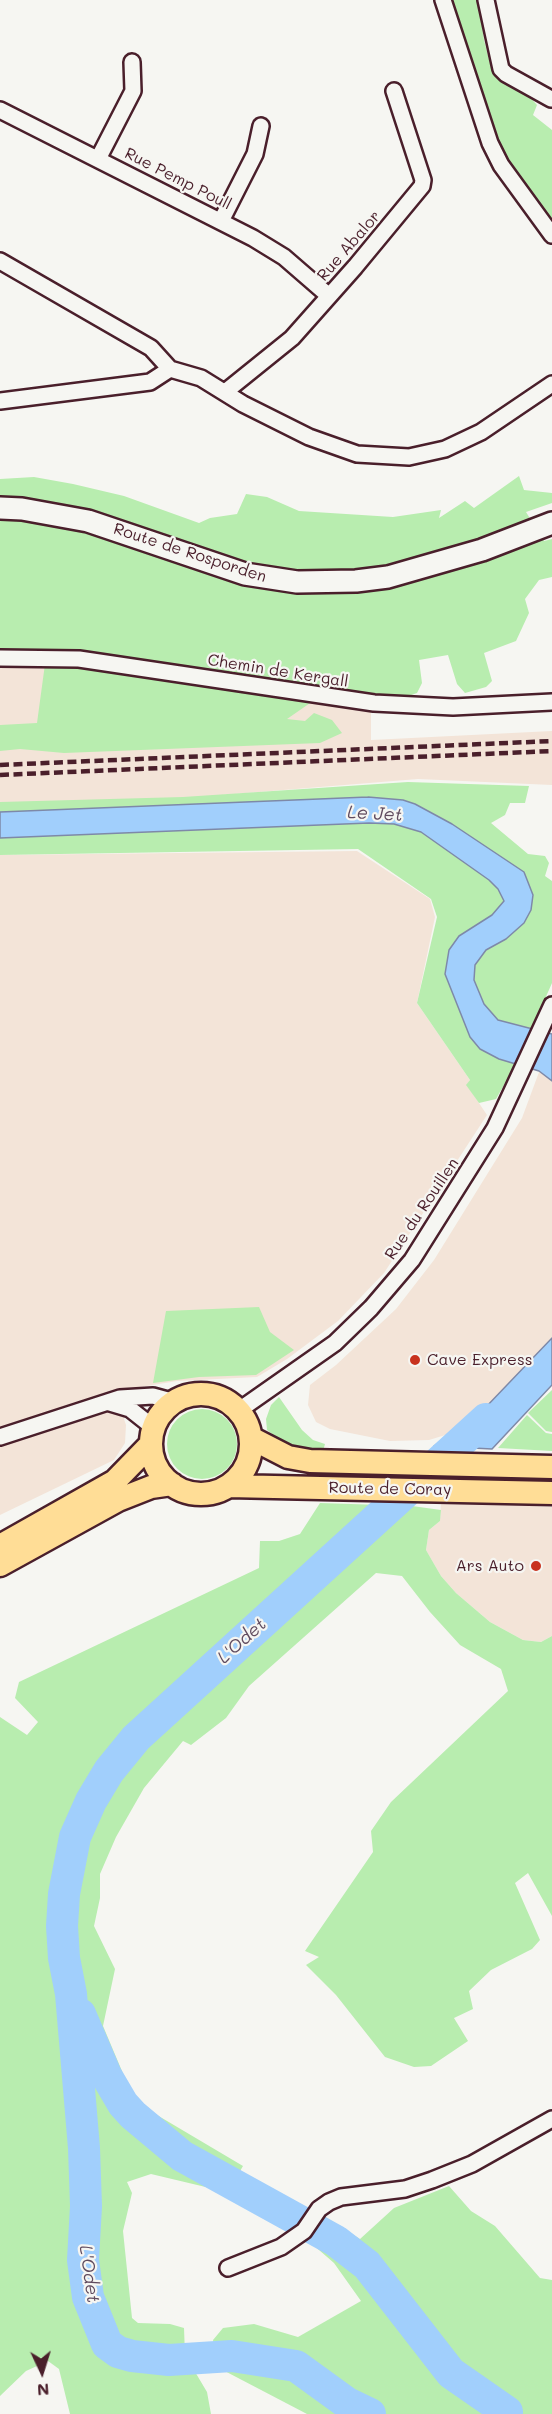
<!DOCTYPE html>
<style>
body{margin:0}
#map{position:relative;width:552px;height:2414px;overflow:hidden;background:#f6f6f2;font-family:Mali,sans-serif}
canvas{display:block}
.north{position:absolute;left:12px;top:2342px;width:60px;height:60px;-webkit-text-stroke:4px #f6f6f2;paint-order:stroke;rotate:176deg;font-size:16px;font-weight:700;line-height:24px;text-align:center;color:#4a1f2b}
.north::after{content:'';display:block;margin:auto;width:21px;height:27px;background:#4a1f2b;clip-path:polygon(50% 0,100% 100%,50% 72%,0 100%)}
</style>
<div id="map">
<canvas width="552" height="2414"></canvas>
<div class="north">N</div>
</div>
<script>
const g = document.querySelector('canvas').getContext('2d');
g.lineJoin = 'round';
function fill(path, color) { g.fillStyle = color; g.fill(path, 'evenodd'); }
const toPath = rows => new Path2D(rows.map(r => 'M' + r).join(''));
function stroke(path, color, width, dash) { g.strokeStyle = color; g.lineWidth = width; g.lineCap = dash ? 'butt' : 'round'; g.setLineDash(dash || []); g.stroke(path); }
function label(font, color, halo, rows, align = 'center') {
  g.font = font + ' Mali,sans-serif'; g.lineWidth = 4.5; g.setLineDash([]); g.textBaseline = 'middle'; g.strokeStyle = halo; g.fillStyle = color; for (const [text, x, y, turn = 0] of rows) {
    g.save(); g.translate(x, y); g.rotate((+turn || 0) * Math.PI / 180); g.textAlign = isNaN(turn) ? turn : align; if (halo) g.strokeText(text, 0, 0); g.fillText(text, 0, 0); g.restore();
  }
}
const built = toPath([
 [46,664,123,677,371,710,371,740,552,731,552,785,418,779,149,801,0,808,0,667],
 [357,851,430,899,435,917,417,1003,470,1080,467,1085,487,1115,384,1273,338,1321,287,1359,257,1377,177,1381,135,1388,124,1419,126,1425,125,1443,114,1460,0,1515,0,855],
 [552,1037,552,1338,485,1408,452,1433,429,1440,390,1441,330,1429,316,1422,308,1405,310,1385,336,1365,396,1309,434,1260,522,1118],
 [441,1501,552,1507,552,1636,541,1642,523,1640,490,1622,456,1593,441,1576,426,1550,429,1530,440,1521]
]);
const green = toPath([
 [452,0,478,0,484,40,492,71,504,84,519,85,537,105,533,115,552,130,552,225,489,130],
 [519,476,524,490,552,493,552,503,526,512,544,541,552,539,552,577,539,580,525,599,529,613,516,641,484,653,492,681,486,687,465,693,457,684,448,655,419,660,422,683,417,693,397,700,313,701,287,719,305,721,314,713,332,720,342,733,320,743,64,753,20,749,0,751,0,725,37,723,45,664,0,664,0,479,34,477,73,484,124,496,199,523,210,518,237,514,246,494,267,497,299,511,393,517,441,510,439,518,465,501,474,508],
 [408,782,529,786,525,803,510,803,505,815,491,823,528,854,545,856,549,863,545,876,552,881,552,983,518,1060,496,1099,479,1103,466,1085,470,1080,417,1003,437,917,431,899,358,849,0,855,0,802,183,797],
 [259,1307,270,1332,294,1350,256,1375,199,1377,153,1383,166,1311],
 [552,1390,552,1432,546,1431,528,1413],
 [279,1397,302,1430,313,1440,325,1444,323,1451,297,1447,280,1440,267,1430,266,1419,271,1405],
 '167 1444a35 35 0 1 1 70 0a35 35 0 1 1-70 0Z',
 [527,1415,546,1433,552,1434,552,1451,498,1448],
 [320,1503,412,1506,441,1510,440,1521,429,1530,426,1550,441,1576,456,1593,490,1622,523,1640,541,1642,552,1636,552,1916,528,1873,515,1883,540,1940,532,1949,491,1970,469,1991,473,2009,454,2018,468,2041,431,2066,414,2067,385,2057,336,1995,306,1965,319,1957,305,1951,373,1852,371,1831,391,1802,508,1691,501,1669,460,1645,430,1612,402,1576,376,1573,249,1686,226,1718,191,1745,183,1741,144,1788,116,1837,100,1874,100,1898,94,1926,115,1969,103,2026,135,2102,243,2166,229,2190,214,2189,151,2174,127,2182,132,2193,123,2231,132,2318,138,2323,170,2324,184,2328,185,2355,207,2392,211,2414,70,2414,59,2369,48,2361,26,2371,0,2396,0,1717,27,1735,38,1722,15,1698,19,1682,259,1568,260,1541,279,1541,300,1534],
 [449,2186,471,2211,495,2226,540,2278,552,2280,552,2414,307,2414,217,2367,213,2340,223,2328,254,2324,298,2337,361,2301,334,2263,304,2237,324,2216,360,2239,394,2208]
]);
const water = toPath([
 [368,797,403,800,415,804,452,824,524,872,533,895,531,910,524,923,506,939,486,950,475,965,474,980,484,1004,498,1020,552,1034,552,1081,539,1071,499,1059,480,1049,470,1037,445,974,449,950,459,936,492,915,504,901,498,889,489,880,421,832,394,824,369,823,0,838,0,812,368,797],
 [552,1338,552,1385,492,1449,434,1446,485,1408,552,1338]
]);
const river = toPath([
 [80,2014,106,2075,123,2104,133,2115,182,2156,336,2241,367,2265,451,2373,507,2412],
 [370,2414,347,2403,296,2366,232,2356,169,2360,132,2356,118,2352,107,2344,88,2297,83,2260,86,2206,84,2148,71,1994,64,1958,62,1926,64,1894,75,1837,91,1801,109,1771,136,1738,486,1419]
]);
const street = toPath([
 [443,0,490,143,501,165,552,235],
 [486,0,501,69,506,74,551,99],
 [0,110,253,238,284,257,329,296],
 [98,159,133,91,132,62],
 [221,221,255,154,261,126],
 [0,261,151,348,170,369,201,378,243,404,309,437,357,454,409,457,445,449,481,432,552,384],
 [225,392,292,338,355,267,422,186,423,180,394,91],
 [0,401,150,382,170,369],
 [0,658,79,659,374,703,453,707,552,702],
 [110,1403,130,1409,154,1428],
 [238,1411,335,1343,371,1308,412,1260,495,1128,552,1005],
 [0,1437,120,1398,153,1396,175,1402],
 [228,2268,281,2247,304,2231,319,2209,329,2202,341,2197,405,2189,432,2180,472,2164,552,2119]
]);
const secondary = toPath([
 [0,508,22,509,88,521,245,574,297,582,356,581,388,577,482,550,552,523]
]);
const primary = toPath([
 '151 1444a50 50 0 1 1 100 0a50 50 0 1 1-100 0Z',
 [251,1438,288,1457,310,1461,552,1467],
 [228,1486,552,1493],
 [0,1546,115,1481,151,1444],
 [0,1565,118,1500,151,1487,172,1484]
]);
const rail = toPath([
 [0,765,552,741],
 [0,775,552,751]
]);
const markers = [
 [415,1360,6,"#c8321e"],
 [536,1566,6,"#c8321e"]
];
const streetNames = [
 ["Rue Pemp Poull",178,179,27],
 ["Rue Abalor",349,246,-49],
 ["Route de Rosporden",190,553,18],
 ["Chemin de Kergall",278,671,9],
 ["Rue du Rouillen",422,1209,-56],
 ["Route de Coray",390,1489,1]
];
const poiNames = [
 ["Cave Express",427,1360],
 ["Ars Auto",524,1566,"right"]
];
const waterNames = [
 ["Le Jet",375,814,3],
 ["L'Odet",242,1641,-42],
 ["L'Odet",89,2274,82]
];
fill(built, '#f3e4d8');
fill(green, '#b8edaf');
fill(water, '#a1cffc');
stroke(water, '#7e89a8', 1.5);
stroke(river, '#a1cffc', 32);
stroke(street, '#4a1f2b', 20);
stroke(secondary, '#4a1f2b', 26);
stroke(primary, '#4a1f2b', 27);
stroke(street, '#f6f6f2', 15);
stroke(secondary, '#f6f6f2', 21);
stroke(primary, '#ffdd96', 22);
stroke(rail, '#4a1f2b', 4.5, [9, 4.5]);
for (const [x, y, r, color] of markers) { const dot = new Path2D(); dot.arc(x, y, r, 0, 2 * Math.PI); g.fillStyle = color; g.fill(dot); stroke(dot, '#f6f6f2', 2); }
label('16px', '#4a1f2b', '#f6f6f2', streetNames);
label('16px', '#4a1f2b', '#f6f6f2', poiNames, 'left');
label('italic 18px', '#604b5f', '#f6f6f2', waterNames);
</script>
